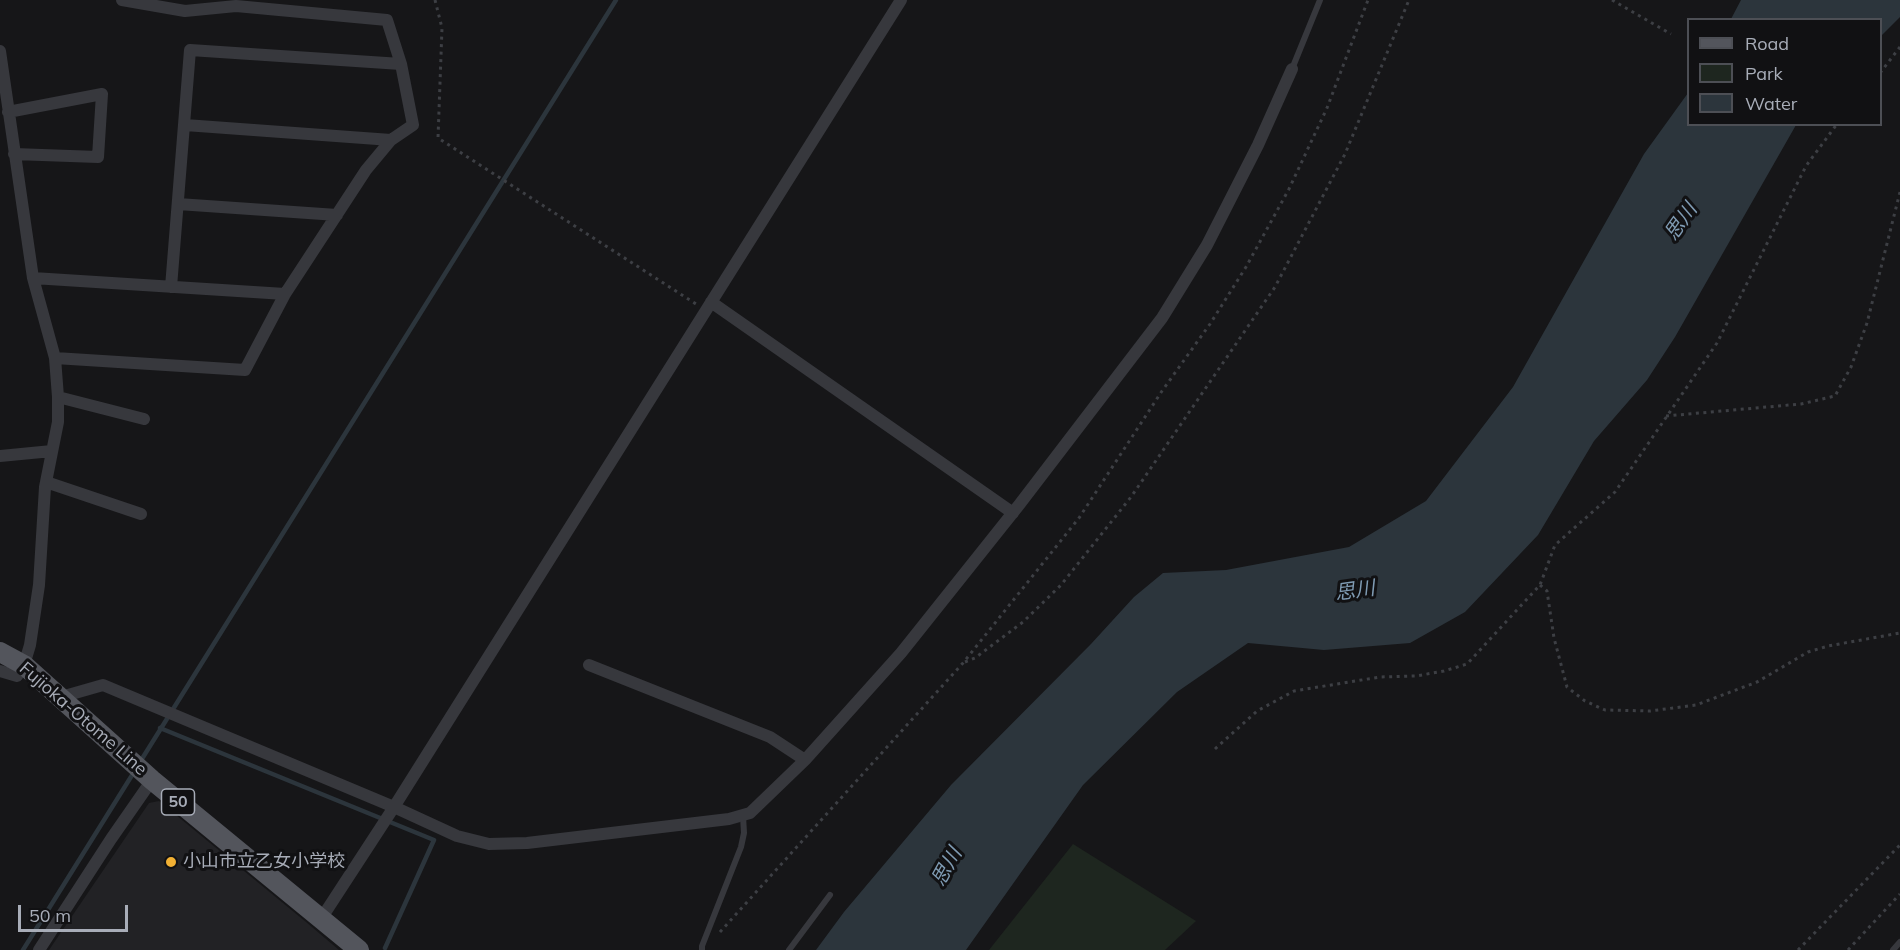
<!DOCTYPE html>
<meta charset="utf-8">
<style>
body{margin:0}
#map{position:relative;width:1900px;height:950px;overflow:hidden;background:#161618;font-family:Mulish,sans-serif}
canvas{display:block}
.legend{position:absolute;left:1687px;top:18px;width:195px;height:108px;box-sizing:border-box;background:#111113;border:2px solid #4d4f55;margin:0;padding:8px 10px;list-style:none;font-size:18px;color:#a8adb8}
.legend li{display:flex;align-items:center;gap:12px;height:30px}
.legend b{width:30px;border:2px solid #4d4f55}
.scale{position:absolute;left:18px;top:905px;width:110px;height:27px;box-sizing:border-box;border:3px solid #a8adb8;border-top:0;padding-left:8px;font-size:18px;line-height:21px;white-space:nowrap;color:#a8adb8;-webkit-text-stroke:4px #111113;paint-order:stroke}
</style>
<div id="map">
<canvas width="1900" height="950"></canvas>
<ul class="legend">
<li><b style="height:8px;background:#53555c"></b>Road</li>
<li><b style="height:16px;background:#1e261f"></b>Park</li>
<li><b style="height:16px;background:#2c353c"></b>Water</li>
</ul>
<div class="scale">50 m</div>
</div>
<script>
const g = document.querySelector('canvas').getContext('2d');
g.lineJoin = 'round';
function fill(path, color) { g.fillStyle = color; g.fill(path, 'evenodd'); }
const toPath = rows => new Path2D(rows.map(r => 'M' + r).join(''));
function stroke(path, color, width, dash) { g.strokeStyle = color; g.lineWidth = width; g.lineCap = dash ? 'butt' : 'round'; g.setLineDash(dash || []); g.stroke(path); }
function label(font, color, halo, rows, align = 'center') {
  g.font = font + ' Mulish,"Noto Sans JP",sans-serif'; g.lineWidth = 6; g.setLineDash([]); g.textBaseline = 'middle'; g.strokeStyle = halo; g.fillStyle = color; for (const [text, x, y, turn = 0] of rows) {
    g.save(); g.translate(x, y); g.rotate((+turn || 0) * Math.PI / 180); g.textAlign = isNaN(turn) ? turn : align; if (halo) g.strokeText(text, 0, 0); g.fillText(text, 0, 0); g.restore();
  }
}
const built = toPath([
 [159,801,306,922,339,950,49,950,149,803]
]);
const green = toPath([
 [1073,844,1196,921,1165,950,989,950]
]);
const water = toPath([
 [1741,0,1900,0,1900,17,1881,36,1880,20,1731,19],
 [1688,93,1688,124,1796,125,1675,337,1647,380,1594,441,1538,535,1465,612,1410,643,1324,650,1248,643,1177,692,1083,785,966,950,816,950,844,912,951,785,1091,644,1134,597,1163,573,1226,570,1349,547,1426,501,1513,387,1644,154]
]);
const stream = toPath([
 [160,728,434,840,385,948],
 [140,762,616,0],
 [23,950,134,772]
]);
const path = toPath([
 [435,0,442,28,438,138,696,304],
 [1612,0,1671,34],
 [1880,73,1900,47],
 [1666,416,1801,404,1835,396,1851,367,1867,323,1900,192],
 [1540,585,1547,591,1554,638,1567,687,1585,701,1605,710,1650,711,1696,705,1757,682,1808,652,1828,646,1900,633],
 [965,662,975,658,1023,622,1061,585,1131,497,1275,287,1345,154,1409,0],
 [1215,749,1257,711,1294,691,1380,677,1416,676,1444,671,1467,664,1540,585,1555,545,1615,492,1717,343,1806,166,1837,124],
 [720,932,963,663,1079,518,1162,391,1210,324,1246,267,1289,189,1327,108,1368,0],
 [1798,950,1900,845],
 [1848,950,1900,894]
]);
const service = toPath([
 [1292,69,1320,0],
 [702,950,702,946,741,847,744,833,743,816],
 [789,950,830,895],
 [1893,950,1900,942]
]);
const minor = toPath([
 [122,0,185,11,236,6,387,20,401,64],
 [0,51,33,278,55,358,58,397,58,422,45,487,39,585,30,645,24,665,17,676,0,671],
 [8,112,102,94,98,157,14,154],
 [185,125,391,140],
 [178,204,337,215],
 [33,278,285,294],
 [711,302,1013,513],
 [55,358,245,370,285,294,366,170,391,140,413,125,401,64,190,50,171,287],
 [58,397,144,419],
 [0,456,52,451],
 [46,482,141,514],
 [589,665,770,737,805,760],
 [61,697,103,685,394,807,457,836,489,844,527,843,729,819,750,813,805,760,901,653,1019,505,1162,318,1207,245,1258,145,1292,69],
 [321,919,394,807,901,0],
 [39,950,111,839,152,780]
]);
const primary = toPath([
 [0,652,24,665,152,780,359,950]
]);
const markers = [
 [171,862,6,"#f2b134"]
];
const shields = [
 [178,802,33]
];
const shieldNames = [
 ["50",178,802]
];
const streetNames = [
 ["Fujioka-Otome Line",83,719,41]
];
const poiNames = [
 ["小山市立乙女小学校",183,862]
];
const waterNames = [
 ["思川",1681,222,-55],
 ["思川",1355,591,-8],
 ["思川",947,867,-61]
];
fill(built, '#222225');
fill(green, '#1e261f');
fill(water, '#2c353c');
stroke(stream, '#2c353c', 4.5);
stroke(path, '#3d3f44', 3, [3, 4.5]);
stroke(service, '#37383d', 6);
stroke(minor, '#37383d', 12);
stroke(primary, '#53555c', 20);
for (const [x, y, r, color] of markers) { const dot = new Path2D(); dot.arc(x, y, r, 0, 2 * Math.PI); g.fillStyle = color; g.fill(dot); stroke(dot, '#111113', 2); }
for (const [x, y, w] of shields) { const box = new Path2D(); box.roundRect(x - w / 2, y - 13, w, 26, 4.5); g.fillStyle = '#111113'; g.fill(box); stroke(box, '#a8adb8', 1.5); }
label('bold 16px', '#a8adb8', null, shieldNames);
label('18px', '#a8adb8', '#111113', streetNames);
label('18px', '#a8adb8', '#111113', poiNames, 'left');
label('italic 20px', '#7f9bb3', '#111113', waterNames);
</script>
